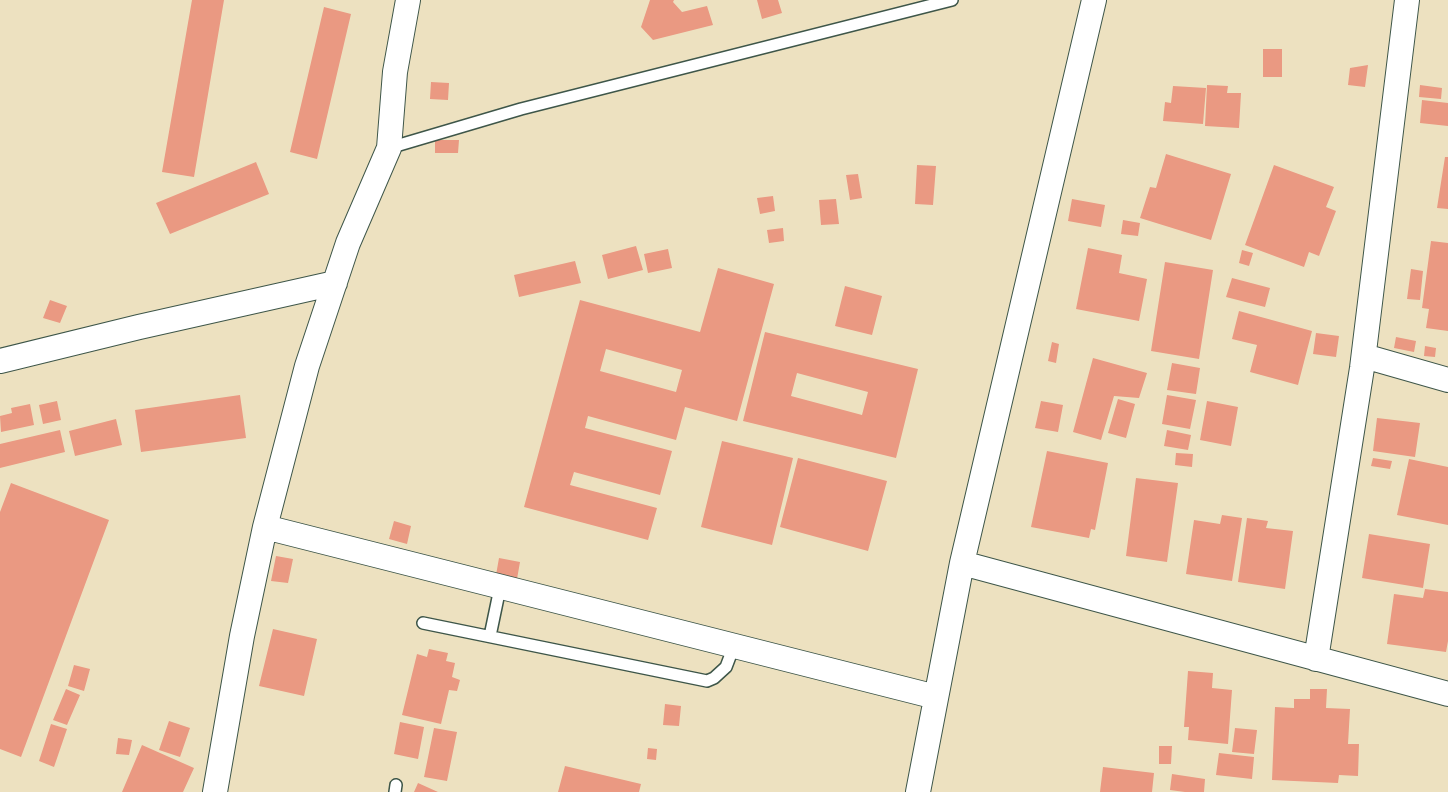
<!DOCTYPE html>
<style>
body{margin:0}
canvas{display:block;background:#ede1c0}
</style>
<canvas width="1448" height="792"></canvas>
<script>
const g = document.querySelector('canvas').getContext('2d');
g.lineJoin = 'round';
function fill(path, color) { g.fillStyle = color; g.fill(path, 'evenodd'); }
const toPath = rows => new Path2D(rows.map(r => 'M' + r).join(''));
function stroke(path, color, width, dash) { g.strokeStyle = color; g.lineWidth = width; g.lineCap = dash ? 'butt' : 'round'; g.setLineDash(dash || []); g.stroke(path); }
const building = toPath([
 [192,0,224,0,194,177,162,172],
 [650,0,674,0,673,2,682,12,707,6,713,25,653,40,641,27],
 [757,0,778,0,782,13,762,19],
 [324,7,351,14,317,159,290,152],
 [1263,49,1282,49,1282,77,1263,77],
 [1368,65,1365,87,1348,85,1350,68],
 [431,82,449,83,448,100,430,99],
 [1207,85,1228,86,1227,93,1241,93,1239,128,1205,126],
 [1420,85,1442,88,1441,99,1419,97],
 [1173,86,1206,88,1203,124,1163,121,1165,102,1171,103],
 [1422,100,1448,103,1448,126,1420,123],
 [435,140,459,140,458,153,435,153],
 [1166,154,1231,174,1211,240,1140,218,1150,187,1156,188],
 [1445,157,1448,157,1448,209,1437,208],
 [256,162,269,194,170,234,156,203],
 [917,165,936,166,933,205,915,204],
 [1274,165,1334,187,1326,207,1336,211,1319,256,1309,252,1304,267,1245,245],
 [858,174,862,198,850,200,846,175],
 [773,196,775,211,760,214,757,198],
 [836,199,839,224,821,225,819,200],
 [1072,199,1105,205,1101,227,1068,221],
 [1123,220,1140,223,1138,236,1121,234],
 [783,228,784,241,769,243,767,230],
 [1431,241,1448,243,1448,331,1426,328,1429,309,1422,308],
 [636,246,643,270,608,279,602,255],
 [1088,248,1122,255,1119,273,1147,279,1139,321,1076,309],
 [668,249,672,268,648,273,644,254],
 [1242,250,1253,253,1249,266,1239,263],
 [575,261,581,283,519,297,514,275],
 [1165,262,1213,270,1199,359,1151,351],
 [718,268,774,284,737,421,685,407,676,440,588,416,585,428,672,451,660,495,574,472,570,485,657,508,648,540,524,507,580,300,700,332],
 [606,349,682,370,676,392,600,371],
 [1411,269,1423,271,1420,300,1407,299],
 [1232,278,1270,288,1265,307,1226,297],
 [845,286,882,296,872,335,835,326],
 [50,300,67,306,60,323,43,318],
 [1239,311,1312,331,1298,385,1250,372,1257,345,1232,339],
 [765,332,918,369,896,458,743,421],
 [797,373,868,392,862,415,791,396],
 [1316,333,1339,336,1336,357,1313,354],
 [1396,337,1416,341,1414,352,1394,348],
 [1052,342,1059,344,1056,363,1048,361],
 [1425,346,1436,348,1435,357,1424,356],
 [1093,358,1147,373,1139,398,1114,396,1101,440,1073,432],
 [1172,363,1200,368,1196,394,1167,390],
 [240,395,246,438,141,452,135,410],
 [1167,395,1196,400,1190,429,1162,424],
 [1118,399,1135,404,1126,438,1108,433],
 [57,401,61,420,43,424,39,405],
 [1041,401,1063,405,1058,432,1035,428],
 [1207,401,1238,407,1231,446,1200,440],
 [30,404,34,425,1,432,0,416,12,413,11,408],
 [1377,418,1420,423,1415,457,1373,451],
 [116,419,122,445,75,456,69,431],
 [60,430,65,452,0,468,0,444],
 [1167,430,1191,435,1188,450,1164,446],
 [722,441,793,458,772,545,701,527],
 [1047,451,1108,463,1095,530,1091,529,1089,538,1031,527],
 [1176,453,1193,454,1192,467,1175,465],
 [798,458,887,481,868,551,780,527],
 [1373,458,1392,461,1390,469,1371,466],
 [1409,459,1448,467,1448,525,1397,515],
 [1136,478,1178,483,1167,562,1126,556],
 [11,483,109,520,21,757,0,749,0,512],
 [1222,515,1242,518,1232,581,1186,574,1194,520,1220,524],
 [1247,518,1268,521,1266,528,1293,531,1285,589,1238,582],
 [394,521,411,526,407,544,389,539],
 [1369,534,1430,544,1423,588,1362,578],
 [276,556,293,559,288,583,271,581],
 [499,558,520,562,517,579,496,575],
 [1425,589,1448,592,1448,641,1446,652,1387,644,1394,594,1423,598],
 [273,629,317,639,304,696,259,686],
 [429,649,448,653,446,661,455,663,452,677,460,680,457,691,449,690,441,724,402,715,417,654,427,657],
 [74,665,90,669,84,691,68,686],
 [1188,671,1213,673,1212,688,1232,690,1228,744,1188,740,1189,727,1184,727],
 [66,689,80,695,67,725,53,720],
 [1310,689,1327,689,1326,708,1350,709,1348,744,1359,744,1358,776,1339,775,1338,783,1272,780,1275,707,1294,708,1294,699,1310,699],
 [665,704,681,706,679,726,663,725],
 [169,721,190,728,180,757,159,750],
 [400,722,424,727,418,759,394,754],
 [51,724,67,729,54,767,39,761],
 [434,728,457,732,447,781,424,777],
 [1235,728,1257,730,1254,754,1232,752],
 [118,738,132,740,129,755,116,754],
 [142,745,194,768,183,792,122,792],
 [1159,746,1172,746,1171,764,1159,764],
 [648,748,657,749,656,760,647,759],
 [1219,753,1254,757,1252,779,1216,775],
 [565,766,641,784,639,792,558,792],
 [1103,767,1154,773,1152,792,1100,792],
 [1172,774,1205,779,1204,792,1185,792,1170,790],
 [418,783,438,792,414,792]
]);
const service = toPath([
 [389,148,521,109,952,0],
 [423,623,707,681,714,678,726,667,734,646],
 [490,636,500,588],
 [395,792,396,785]
]);
const minor = toPath([
 [1364,356,1448,380],
 [0,361,139,327,335,283],
 [265,527,936,697],
 [962,563,1448,694],
 [1316,659,1362,368,1407,0],
 [215,792,242,636,265,527,307,366,348,243,389,148,395,72,408,0],
 [918,792,962,563,1094,0]
]);
fill(building, '#ea9982');
stroke(service, '#3e5649', 14);
stroke(minor, '#3e5649', 26);
stroke(service, '#fff', 11);
stroke(minor, '#fff', 24);
</script>
